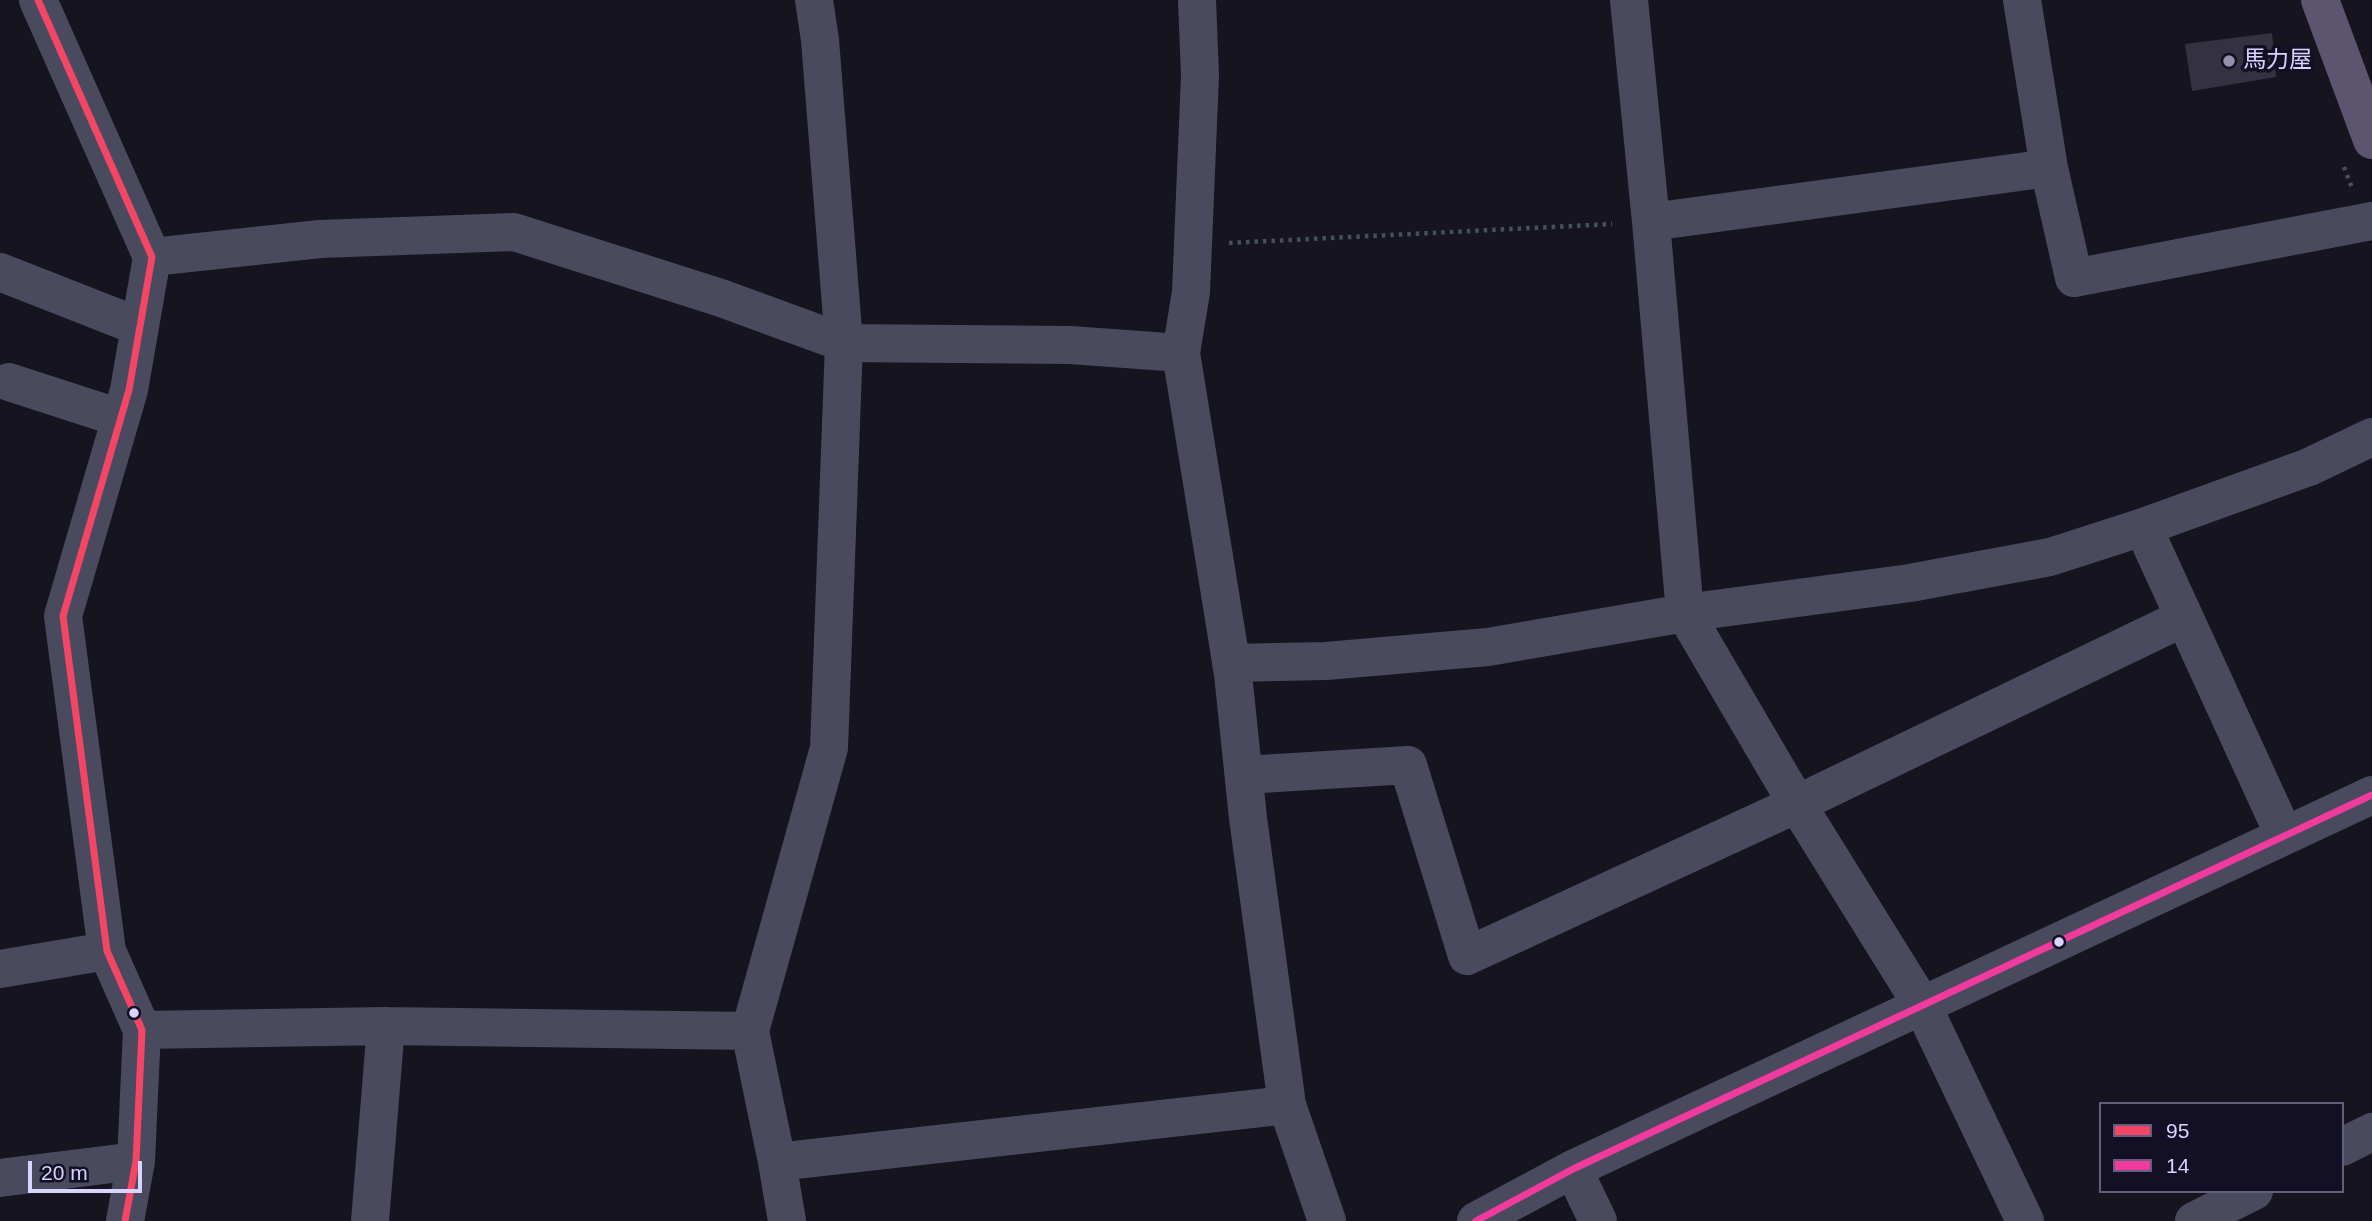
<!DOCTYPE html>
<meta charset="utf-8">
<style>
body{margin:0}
#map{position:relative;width:2372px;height:1221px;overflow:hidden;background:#16141f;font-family:Helvetica,sans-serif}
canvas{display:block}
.legend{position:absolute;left:2099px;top:1102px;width:245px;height:91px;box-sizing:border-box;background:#130f24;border:2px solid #625e7b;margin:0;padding:9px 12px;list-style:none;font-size:21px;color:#d8d4fd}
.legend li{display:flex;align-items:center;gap:14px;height:35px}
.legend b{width:35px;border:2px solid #625e7b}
.scale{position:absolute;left:28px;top:1161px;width:114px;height:32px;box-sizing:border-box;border:4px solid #d8d4fd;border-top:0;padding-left:9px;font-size:21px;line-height:24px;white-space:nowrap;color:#d8d4fd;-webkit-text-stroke:5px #130f24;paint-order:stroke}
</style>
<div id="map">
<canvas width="2372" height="1221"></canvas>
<ul class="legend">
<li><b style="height:9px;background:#f34667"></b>95</li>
<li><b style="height:9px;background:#f13a9d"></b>14</li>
</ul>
<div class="scale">20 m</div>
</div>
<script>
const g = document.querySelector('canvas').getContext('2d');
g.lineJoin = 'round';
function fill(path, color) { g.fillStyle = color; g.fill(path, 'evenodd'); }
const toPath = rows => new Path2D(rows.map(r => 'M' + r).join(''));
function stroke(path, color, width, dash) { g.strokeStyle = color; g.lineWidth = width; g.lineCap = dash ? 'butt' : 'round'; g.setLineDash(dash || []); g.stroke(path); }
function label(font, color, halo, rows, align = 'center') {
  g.font = font + ' Helvetica,"Noto Sans JP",sans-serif'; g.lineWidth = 7; g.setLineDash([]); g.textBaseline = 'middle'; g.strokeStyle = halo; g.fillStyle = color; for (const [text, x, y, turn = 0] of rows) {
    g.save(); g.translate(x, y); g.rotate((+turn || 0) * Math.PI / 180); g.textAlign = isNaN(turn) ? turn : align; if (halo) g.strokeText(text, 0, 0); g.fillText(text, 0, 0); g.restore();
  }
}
const building = toPath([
 [2272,33,2276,77,2192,91,2185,44]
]);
const path = toPath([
 [2344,167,2352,188],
 [1229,243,1612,224]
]);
const minor = toPath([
 [38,0,152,257,129,390,63,616,107,951,142,1030,136,1161,125,1221],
 [1197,0,1200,75,1191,292,1181,353,1233,674,1248,818,1287,1105,1327,1221],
 [1629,0,1651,222,1685,613,1797,804,1922,1005,2025,1221],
 [2022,0,2049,168],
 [1651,222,2049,168,2074,278,2372,221],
 [152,257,320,239,514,232,721,298,844,343,1070,345,1181,353],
 [0,272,140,327],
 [9,382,120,418],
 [2143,527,2284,835],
 [1231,663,1326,661,1488,647,1685,613,1910,583,2050,557,2143,527,2309,467,2372,437],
 [1244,775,1408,765,1467,956,1797,804,2183,618],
 [0,969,107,951],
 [142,1030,386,1026,750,1031],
 [2342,1147,2372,1132],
 [777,1162,1287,1105],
 [1573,1169,1598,1221],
 [0,1178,136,1161],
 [370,1221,386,1026],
 [787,1221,777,1162,750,1031,829,748,844,343,820,40,814,0],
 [1476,1221,1573,1169,2372,795],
 [2194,1221,2254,1191]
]);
const major = toPath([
 [2320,0,2372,140]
]);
const bus1 = toPath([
 [38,0,152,257,129,390,63,616,107,951,142,1030,136,1161,125,1221]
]);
const bus2 = toPath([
 [1476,1221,1573,1169,2372,795]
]);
const markers = [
 [2229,61,7,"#9491af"],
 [2059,942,6,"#d8d4fd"],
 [134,1013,6,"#d8d4fd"]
];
const poiNames = [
 ["馬力屋",2243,61]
];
fill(building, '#343241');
stroke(path, '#45505c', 4.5, [3.5, 5]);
stroke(minor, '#4a4a5f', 38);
stroke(major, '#5d5470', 38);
stroke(bus1, '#f34667', 7);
stroke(bus2, '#f13a9d', 7);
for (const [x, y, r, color] of markers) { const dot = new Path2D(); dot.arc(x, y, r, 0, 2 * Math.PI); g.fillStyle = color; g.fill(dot); stroke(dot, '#130f24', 2.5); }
label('23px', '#d8d4fd', '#130f24', poiNames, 'left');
</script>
